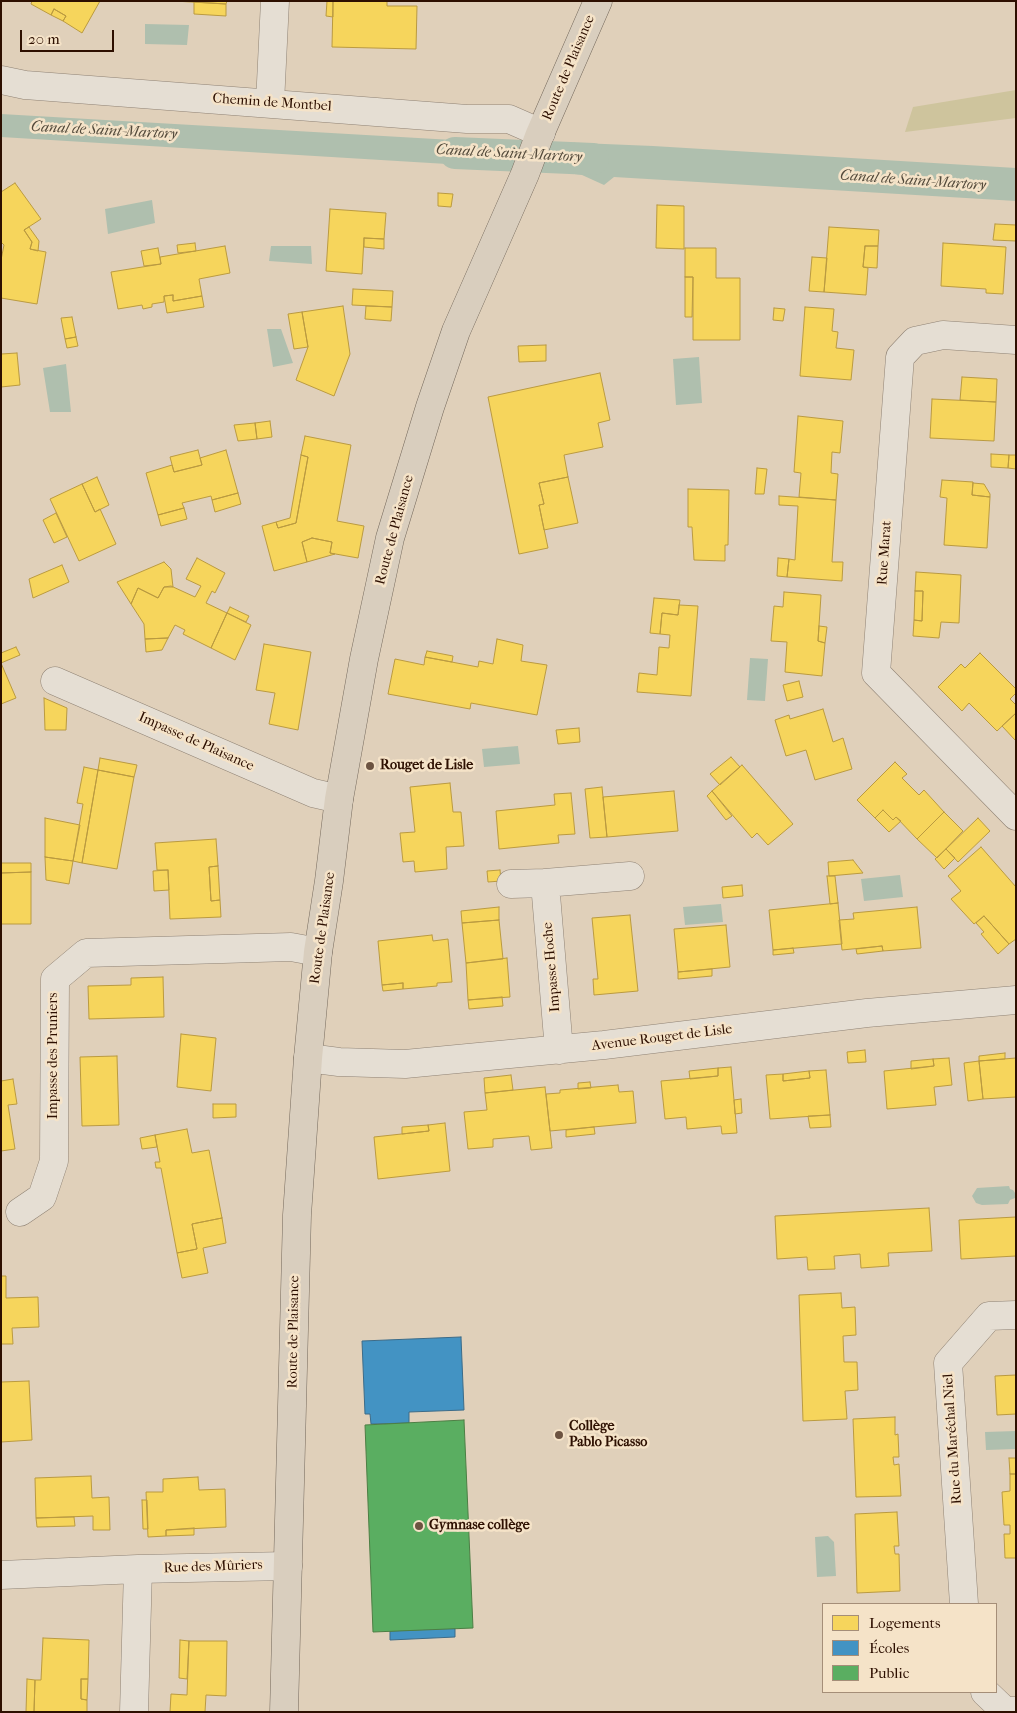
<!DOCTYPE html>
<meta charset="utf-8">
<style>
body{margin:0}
#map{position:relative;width:1017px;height:1713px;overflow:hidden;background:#e0d0ba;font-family:"IM FELL French Canon",serif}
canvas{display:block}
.frame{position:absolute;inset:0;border:2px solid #2d0f00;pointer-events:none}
.legend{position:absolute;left:822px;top:1603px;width:175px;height:90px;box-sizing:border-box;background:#f5e3c8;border:1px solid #a58e78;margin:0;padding:6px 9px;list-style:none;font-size:15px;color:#2d0f00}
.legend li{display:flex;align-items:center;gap:10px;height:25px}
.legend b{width:25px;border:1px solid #a58e78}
.scale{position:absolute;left:20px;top:30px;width:94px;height:22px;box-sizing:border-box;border:2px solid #2d0f00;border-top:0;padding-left:6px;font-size:15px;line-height:18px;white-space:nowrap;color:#2d0f00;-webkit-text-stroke:4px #f5e3c8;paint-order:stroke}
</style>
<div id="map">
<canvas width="1017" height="1713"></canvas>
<div class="frame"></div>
<ul class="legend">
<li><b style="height:14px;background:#f6d55c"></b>Logements</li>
<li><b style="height:14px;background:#4393c3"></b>Écoles</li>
<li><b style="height:14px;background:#5aae61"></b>Public</li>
</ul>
<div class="scale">20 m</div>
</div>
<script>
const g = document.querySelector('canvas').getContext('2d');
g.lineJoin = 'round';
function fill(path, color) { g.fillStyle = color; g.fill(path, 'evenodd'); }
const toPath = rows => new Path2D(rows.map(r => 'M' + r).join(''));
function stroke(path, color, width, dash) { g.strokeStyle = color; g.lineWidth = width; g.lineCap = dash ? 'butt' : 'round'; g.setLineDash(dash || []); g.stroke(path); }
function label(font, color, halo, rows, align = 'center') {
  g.font = font + ' "IM FELL French Canon",serif'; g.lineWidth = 5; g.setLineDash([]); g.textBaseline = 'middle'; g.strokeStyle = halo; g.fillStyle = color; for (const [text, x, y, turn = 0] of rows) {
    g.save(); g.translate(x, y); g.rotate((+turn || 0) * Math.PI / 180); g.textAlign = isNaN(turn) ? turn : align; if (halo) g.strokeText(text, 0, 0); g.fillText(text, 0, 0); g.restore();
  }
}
const green = toPath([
 [1016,90,1016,118,905,132,913,107]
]);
const water = toPath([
 [145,24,189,25,187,45,145,44],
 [1,114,470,141,476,149,498,150,498,156,497,162,487,161,481,165,447,164,1,137],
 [556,142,653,146,1016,168,1016,201,614,177,604,185,582,175,544,170],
 [152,200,155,223,108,234,105,209],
 [271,246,311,246,312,264,269,261],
 [267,329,281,329,293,363,273,367],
 [699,357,702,403,676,405,673,359],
 [66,364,71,412,50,412,43,368],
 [750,658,768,659,765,701,747,700],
 [518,746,520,764,484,767,482,749],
 [900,875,903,897,864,901,861,879],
 [721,904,723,922,685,925,683,907],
 [1009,1186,1010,1189,1013,1190,1015,1193,1015,1198,1010,1200,1008,1204,982,1205,976,1203,972,1196,977,1188],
 [1016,1431,1016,1449,986,1450,985,1432],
 [828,1536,834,1542,836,1576,817,1577,815,1537]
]);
const homes = toPath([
 [32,1,100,1,82,33,63,21,66,16,54,9,51,15,31,4,32,1],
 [174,1,227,1,226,4,174,1],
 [327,1,333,1,333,17,326,16,327,1],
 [333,1,387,1,387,6,417,6,416,49,332,47,333,1],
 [194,2,226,4,226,16,194,14,194,2],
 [54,9,66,16,63,21,51,15,54,9],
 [15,183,41,219,24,230,32,242,30,249,46,252,37,304,1,298,1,260,4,245,1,242,1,192,15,183],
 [438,193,453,194,451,207,438,206,438,193],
 [657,205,684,206,684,249,656,248,657,205],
 [330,209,386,213,384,239,364,238,362,274,326,271,330,209],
 [995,224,1016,225,1016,241,993,240,995,224],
 [29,227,39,241,38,251,30,249,32,242,24,230,29,227],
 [829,227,879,230,878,246,865,246,863,267,868,268,866,295,824,292,829,227],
 [364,238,384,239,384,249,364,247,364,238],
 [195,243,196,251,178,253,177,245,195,243],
 [943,243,1006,247,1003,294,986,293,986,289,941,286,943,243],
 [225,246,230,273,199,279,202,296,173,301,173,295,164,296,164,302,152,304,152,307,143,309,142,305,118,309,111,272,161,264,160,257,225,246],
 [865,246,878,246,877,268,863,267,865,246],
 [158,248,161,264,144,266,141,251,158,248],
 [685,248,716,248,716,278,740,278,740,340,693,340,693,277,685,277,685,248],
 [812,257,827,258,824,292,809,291,812,257],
 [685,277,693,277,692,317,685,317,685,277],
 [353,289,393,291,392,307,352,305,353,289],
 [173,295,173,301,202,296,204,307,167,313,164,296,173,295],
 [343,306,350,354,334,396,296,380,308,347,302,312,343,306],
 [366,306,392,307,391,321,365,319,366,306],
 [805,307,834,309,832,331,838,332,836,348,854,350,851,380,800,376,805,307],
 [774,308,785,309,783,321,773,320,774,308],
 [302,312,308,347,294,349,288,314,302,312],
 [72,317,76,337,65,339,61,318,72,317],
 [76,337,78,346,67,348,65,339,76,337],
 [546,345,546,361,519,362,518,346,546,345],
 [17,353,20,385,1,387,1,354,17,353],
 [600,373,610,420,598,423,603,447,564,455,568,477,539,483,544,504,539,505,548,548,519,554,488,397,600,373],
 [962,377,997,379,996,402,960,400,962,377],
 [932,399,996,402,994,441,930,438,932,399],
 [798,416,843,421,840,453,832,452,831,473,838,474,836,500,799,497,801,473,794,472,798,416],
 [270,421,272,437,257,439,255,423,270,421],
 [255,423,257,439,238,441,234,425,255,423],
 [305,436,351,445,337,521,364,526,358,558,330,553,332,542,312,538,302,542,307,562,274,571,262,526,276,522,278,528,296,523,308,457,301,455,305,436],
 [198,450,202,465,174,472,170,457,198,450],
 [226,450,238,493,212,500,211,496,182,503,184,508,158,515,146,473,172,465,174,472,202,465,200,458,226,450],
 [991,454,1009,455,1008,468,991,467,991,454],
 [301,455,308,457,296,523,278,528,276,522,290,518,301,455],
 [1009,455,1016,455,1016,469,1008,468,1009,455],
 [757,468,767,469,764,494,755,494,757,468],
 [97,477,109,505,95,512,82,484,97,477],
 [568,477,578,523,544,530,539,505,544,504,539,483,568,477],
 [942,480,973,482,972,495,990,497,987,548,944,545,947,498,940,497,942,480],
 [973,483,984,484,990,494,990,497,972,495,973,483],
 [82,484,95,512,100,509,116,544,79,561,50,499,82,484],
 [688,489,729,490,728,545,725,545,725,561,694,560,692,527,688,527,688,489],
 [238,493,241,504,215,512,212,500,238,493],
 [779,496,836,500,832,562,843,562,842,581,787,577,789,559,795,560,798,506,779,505,779,496],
 [184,508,187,519,161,526,158,515,184,508],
 [56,513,67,537,54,543,43,520,56,513],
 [312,538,332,542,330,553,335,554,307,562,302,542,312,538],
 [197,558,225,573,215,593,212,591,206,603,227,613,211,648,183,634,185,630,175,625,168,638,145,639,144,624,131,604,138,588,158,598,164,587,171,586,195,597,201,586,186,579,197,558],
 [778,558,789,559,787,577,777,576,778,558],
 [164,562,171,569,173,587,164,587,158,598,138,588,131,604,117,582,164,562],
 [62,565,69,582,33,598,29,579,62,565],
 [916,572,961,575,959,623,941,622,939,638,913,636,914,620,922,621,923,591,915,591,916,572],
 [915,591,923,591,922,621,914,620,915,591],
 [784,592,821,595,818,641,825,643,822,676,785,672,787,642,771,641,774,606,783,607,784,592],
 [654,598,680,600,678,615,662,613,660,634,650,633,654,598],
 [679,605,698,606,691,696,637,692,639,673,657,675,659,647,669,648,670,635,660,634,662,613,678,615,679,605],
 [230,607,249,616,246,622,227,613,230,607],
 [227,613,251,625,235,660,211,648,227,613],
 [819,626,827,627,825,643,818,641,819,626],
 [168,638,162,650,146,652,145,639,168,638],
 [497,639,523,645,521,661,547,665,537,715,471,703,470,709,388,694,395,659,424,665,425,657,478,667,479,661,493,664,497,639],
 [264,644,311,652,298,730,269,724,275,693,256,690,264,644],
 [16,647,20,655,1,663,16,698,1,704,1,653,16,647],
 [427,651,453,656,452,662,425,657,427,651],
 [980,653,1016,689,1016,693,1010,699,1016,705,1016,713,997,731,969,703,962,711,938,687,961,664,965,668,980,653],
 [799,681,803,697,787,701,783,685,799,681],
 [44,698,67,708,66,730,45,730,44,698],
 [823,709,833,742,843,738,852,769,815,780,806,750,786,756,775,720,789,715,790,719,823,709],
 [1016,713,1016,740,1015,740,1002,726,1016,713],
 [579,728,580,742,558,744,556,730,579,728],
 [731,757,740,767,720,785,710,774,731,757],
 [100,758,137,765,134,777,98,770,100,758],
 [895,762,907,774,902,778,919,795,924,790,944,812,917,839,896,817,893,820,883,810,875,818,857,800,895,762],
 [742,765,793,824,768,845,757,833,752,838,712,791,742,765],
 [84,767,98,770,82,863,73,861,83,804,77,803,84,767],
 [98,770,134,777,117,869,82,863,98,770],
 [450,783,453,812,461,812,464,846,446,847,447,869,415,872,414,861,403,862,400,833,415,832,410,787,450,783],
 [602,787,607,837,590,838,585,789,602,787],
 [674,791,678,831,607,837,603,797,674,791],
 [712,791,732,816,726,820,707,796,712,791],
 [571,793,575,834,558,835,559,843,499,849,496,811,555,805,554,794,571,793],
 [883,810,893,820,896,817,901,821,889,832,875,818,883,810],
 [944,812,963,831,937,858,917,839,944,812],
 [45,818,80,825,73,861,45,857,45,818],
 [978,818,990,831,958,862,946,849,978,818],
 [216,839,218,866,209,867,211,901,220,900,221,917,170,919,168,870,157,870,155,843,216,839],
 [981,847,1016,887,1016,939,1009,944,984,916,974,924,951,899,961,891,948,876,981,847],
 [946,849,955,858,944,869,935,859,946,849],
 [45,857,73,861,69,884,46,880,45,857],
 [853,860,863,873,829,876,828,862,853,860],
 [1,863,31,863,31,872,1,873,1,863],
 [218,866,220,900,211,901,209,867,218,866],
 [168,870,169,890,154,891,153,871,168,870],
 [500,870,501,881,488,882,487,871,500,870],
 [31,872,31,924,1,924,1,873,31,872],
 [827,876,835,876,838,903,830,904,827,876],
 [742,885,743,896,723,898,722,887,742,885],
 [838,903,842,944,773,950,769,910,838,903],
 [499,907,499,920,462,923,461,911,499,907],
 [917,907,921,948,883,951,882,946,842,950,839,920,854,919,853,913,917,907],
 [630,915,638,991,594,995,593,979,598,979,592,918,630,915],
 [984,916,1009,944,998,954,981,934,984,932,976,923,984,916],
 [499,920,503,959,466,963,462,923,499,920],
 [726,925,730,967,678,972,674,929,726,925],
 [432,935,433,941,448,939,452,982,437,983,437,986,403,989,403,983,382,985,378,941,432,935],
 [882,946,883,951,857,954,856,949,882,946],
 [793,948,794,953,773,955,773,950,793,948],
 [507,958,510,997,468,1000,466,963,507,958],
 [712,969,712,976,678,979,678,972,712,969],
 [163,977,164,1017,89,1019,88,986,131,985,131,978,163,977],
 [403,983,403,989,383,991,382,985,403,983],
 [502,997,503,1006,469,1009,468,1000,502,997],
 [181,1034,216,1038,211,1091,177,1087,181,1034],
 [865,1050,866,1062,848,1063,847,1052,865,1050],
 [1005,1053,1005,1059,979,1061,979,1056,1005,1053],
 [117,1056,119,1125,82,1126,80,1057,117,1056],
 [949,1058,952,1085,934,1087,936,1105,887,1109,884,1071,934,1066,933,1059,949,1058],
 [1016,1058,1016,1097,983,1099,979,1061,1016,1058],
 [933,1059,934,1066,911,1069,911,1061,933,1059],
 [979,1061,983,1099,968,1101,964,1063,979,1061],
 [731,1067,737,1133,722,1134,721,1126,687,1129,686,1117,665,1119,661,1081,718,1076,718,1068,731,1067],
 [718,1068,718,1076,690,1079,689,1071,718,1068],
 [826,1070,830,1115,770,1119,766,1075,783,1074,783,1081,810,1078,809,1071,826,1070],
 [809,1071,810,1078,783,1081,783,1074,809,1071],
 [511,1075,513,1090,485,1093,484,1078,511,1075],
 [13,1079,17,1104,8,1105,15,1149,1,1151,1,1081,13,1079],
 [590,1082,591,1088,578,1089,578,1083,590,1082],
 [618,1085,619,1092,633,1091,636,1123,550,1131,546,1094,560,1093,560,1090,618,1085],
 [545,1087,552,1148,531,1150,529,1136,493,1139,493,1147,468,1149,464,1112,487,1110,485,1093,545,1087],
 [741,1099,742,1113,735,1114,734,1100,741,1099],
 [213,1104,236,1104,236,1117,213,1118,213,1104],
 [830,1115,831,1127,810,1128,808,1116,830,1115],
 [445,1123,450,1171,378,1179,374,1137,429,1131,428,1125,445,1123],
 [428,1125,429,1131,402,1134,402,1127,428,1125],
 [594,1127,595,1134,566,1137,566,1130,594,1127],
 [187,1129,192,1153,209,1150,222,1218,192,1224,197,1249,177,1253,161,1168,156,1168,155,1162,160,1162,155,1135,187,1129],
 [155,1135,157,1147,142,1149,140,1138,155,1135],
 [929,1208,932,1251,888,1253,889,1266,861,1268,860,1254,834,1256,835,1269,808,1270,807,1257,777,1259,775,1216,929,1208],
 [1016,1217,1016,1256,961,1259,959,1220,1016,1217],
 [222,1218,226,1243,203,1248,208,1273,182,1278,177,1253,197,1249,192,1224,222,1218],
 [1,1276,6,1276,6,1298,38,1297,39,1327,12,1328,13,1344,1,1344,1,1276],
 [841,1293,842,1308,855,1307,856,1335,843,1336,844,1362,857,1362,858,1390,845,1391,847,1419,803,1421,799,1295,841,1293],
 [1016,1375,1016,1414,997,1415,995,1376,1016,1375],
 [29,1381,32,1440,1,1442,1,1382,29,1381],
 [895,1417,895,1435,898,1434,899,1457,893,1457,894,1465,899,1464,901,1496,856,1497,853,1419,895,1417],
 [1009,1458,1016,1458,1016,1474,1010,1474,1009,1458],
 [1010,1474,1016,1474,1016,1558,1005,1558,1004,1534,1010,1534,1010,1525,1004,1525,1002,1492,1010,1491,1010,1474],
 [91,1476,92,1498,109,1497,110,1530,93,1530,93,1516,36,1518,35,1478,91,1476],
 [198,1477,199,1490,225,1489,226,1527,166,1530,166,1536,148,1537,146,1492,163,1492,163,1479,198,1477],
 [142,1500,147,1500,148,1529,143,1529,142,1500],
 [897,1512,899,1546,894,1546,895,1554,899,1554,900,1591,857,1593,855,1514,897,1512],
 [74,1517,75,1526,37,1527,36,1518,74,1517],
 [194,1528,194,1535,166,1536,166,1530,194,1528],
 [43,1638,89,1640,88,1679,81,1679,81,1699,87,1700,87,1712,34,1712,35,1680,41,1680,43,1638],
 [180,1640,189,1641,187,1679,179,1678,180,1640],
 [189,1641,227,1641,226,1696,206,1695,205,1712,170,1712,171,1694,187,1695,189,1641],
 [27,1679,35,1680,34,1712,26,1712,27,1679],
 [81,1679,88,1679,87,1700,81,1699,81,1679]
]);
const schools = toPath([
 [461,1337,464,1410,409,1412,409,1423,371,1424,370,1414,365,1414,362,1341,461,1337],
 [455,1628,455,1637,390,1640,390,1631,455,1628]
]);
const public = toPath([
 [464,1420,473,1628,373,1632,365,1425,464,1420]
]);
const canal = toPath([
 [455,153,593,159]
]);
const minor = toPath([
 [1,80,25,85,467,119,509,119,541,133],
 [270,103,275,1],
 [1016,340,943,335,915,341,900,357,876,673,1016,816],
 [55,681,313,793,339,799],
 [511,884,545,883],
 [559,1050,545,883,630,876],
 [308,1058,339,1062,405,1064,604,1045,867,1013,1016,1000],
 [20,1212,42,1197,54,1161,55,979,86,953,291,947,318,952],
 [1,1575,138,1569,288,1566],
 [964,1604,948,1363,989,1316,1016,1315],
 [985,1692,1005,1711,1016,1711],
 [134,1712,138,1569]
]);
const major = toPath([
 [284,1712,297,1215,308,1058,318,952,329,881,339,799,364,659,390,538,430,407,456,331,525,174,540,134,598,1]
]);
const markers = [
 [370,766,5,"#6c5341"],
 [559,1435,5,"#6c5341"],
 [419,1526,5,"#6c5341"]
];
const streetNames = [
 ["Route de Plaisance",569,68,-67],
 ["Chemin de Montbel",272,103,4],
 ["Route de Plaisance",395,530,-75],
 ["Rue Marat",885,553,-86],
 ["Impasse de Plaisance",196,742,24],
 ["Route de Plaisance",323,928,-82],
 ["Impasse Hoche",552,967,-95],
 ["Avenue Rouget de Lisle",662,1038,-7],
 ["Impasse des Pruniers",54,1056,-90],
 ["Route de Plaisance",294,1332,-89],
 ["Rue du Maréchal Niel",953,1439,-94],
 ["Rue des Mûriers",213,1567,-2]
];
const poiNames = [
 ["Rouget de Lisle",380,766],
 ["Collège",569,1427],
 ["Pablo Picasso",569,1443],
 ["Gymnase collège",429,1526]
];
const waterNames = [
 ["Canal de Saint-Martory",104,131,3],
 ["Canal de Saint-Martory",509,154,3],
 ["Canal de Saint-Martory",913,181,4]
];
fill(green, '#cec49d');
fill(water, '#afbfae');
fill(homes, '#f6d55c');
stroke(homes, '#ba9a40', 1);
fill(schools, '#4393c3');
stroke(schools, '#3c6b88', 1);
fill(public, '#5aae61');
stroke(public, '#4c7e44', 1);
stroke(canal, '#afbfae', 32);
stroke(minor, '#8f8274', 29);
stroke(major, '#75695c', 29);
stroke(minor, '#e5ded3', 28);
stroke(major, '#d9cebe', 28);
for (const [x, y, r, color] of markers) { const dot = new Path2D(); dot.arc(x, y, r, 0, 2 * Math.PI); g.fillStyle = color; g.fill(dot); stroke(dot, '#f5e3c8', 2); }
label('14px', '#2d0f00', '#f5e3c8', streetNames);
label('bold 14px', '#2d0f00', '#f5e3c8', poiNames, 'left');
label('italic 15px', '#534a3b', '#f5e3c8', waterNames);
</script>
